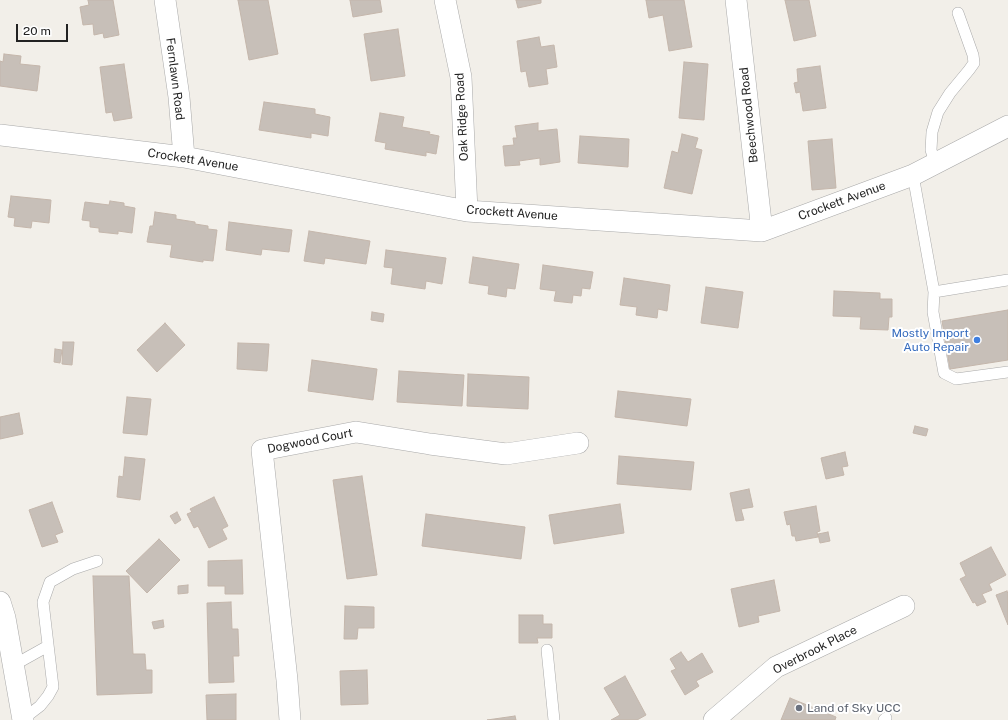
<!DOCTYPE html>
<style>
body{margin:0}
#map{position:relative;width:1008px;height:720px;overflow:hidden;background:#f2efe9;font-family:"Public Sans",sans-serif}
canvas{display:block}
.scale{position:absolute;left:16px;top:24px;width:52px;height:18px;box-sizing:border-box;border:2px solid #222;border-top:0;padding-left:5px;font-size:12px;line-height:14px;white-space:nowrap;color:#222;-webkit-text-stroke:3px #fff;paint-order:stroke}
</style>
<div id="map">
<canvas width="1008" height="720"></canvas>
<div class="scale">20 m</div>
</div>
<script>
const g = document.querySelector('canvas').getContext('2d');
g.lineJoin = 'round';
function fill(path, color) { g.fillStyle = color; g.fill(path, 'evenodd'); }
const toPath = rows => new Path2D(rows.map(r => 'M' + r).join(''));
function stroke(path, color, width, dash) { g.strokeStyle = color; g.lineWidth = width; g.lineCap = dash ? 'butt' : 'round'; g.setLineDash(dash || []); g.stroke(path); }
function label(font, color, halo, rows, align = 'center') {
  g.font = font + ' "Public Sans",sans-serif'; g.lineWidth = 4; g.setLineDash([]); g.textBaseline = 'middle'; g.strokeStyle = halo; g.fillStyle = color; for (const [text, x, y, turn = 0] of rows) {
    g.save(); g.translate(x, y); g.rotate((+turn || 0) * Math.PI / 180); g.textAlign = isNaN(turn) ? turn : align; if (halo) g.strokeText(text, 0, 0); g.fillText(text, 0, 0); g.restore();
  }
}
const building = toPath([
 [88,0,113,0,119,35,104,38,103,33,94,35,93,24,83,25,80,7,89,5,88,0],
 [238,0,268,0,278,54,249,60,238,0],
 [350,0,380,0,382,12,353,17,350,0],
 [516,0,541,0,541,3,518,8,516,0],
 [646,0,684,0,692,47,669,51,663,15,649,18,646,0],
 [785,0,809,0,816,36,794,41,785,0],
 [398,29,405,76,371,81,364,34,398,29],
 [539,37,541,47,554,45,557,67,546,69,548,84,529,87,526,71,521,72,517,41,539,37],
 [4,54,21,56,20,64,40,66,37,91,0,86,0,61,3,62,4,54],
 [684,62,708,64,704,120,679,118,684,62],
 [124,64,132,118,114,121,112,112,106,113,100,67,124,64],
 [820,66,826,108,803,111,800,92,796,93,794,83,798,82,797,69,820,66],
 [264,102,315,109,315,114,330,117,328,136,311,133,311,138,259,130,264,102],
 [380,113,404,117,402,127,430,132,429,134,439,136,436,154,426,152,426,156,385,149,386,143,375,141,380,113],
 [538,123,538,131,557,129,560,162,540,165,540,158,519,161,520,165,505,166,503,146,514,145,513,138,517,138,515,126,538,123],
 [682,134,698,138,695,148,702,150,692,194,664,188,672,151,678,153,682,134],
 [580,136,629,139,628,167,578,163,580,136],
 [832,139,836,188,812,190,808,141,832,139],
 [11,196,51,200,49,223,32,221,31,228,14,226,15,218,8,217,11,196],
 [110,201,124,203,124,206,135,208,132,233,118,231,118,234,99,232,99,228,90,227,90,221,82,220,85,202,109,205,110,201],
 [155,212,176,215,176,219,195,222,195,224,208,226,208,229,217,230,213,261,203,260,203,262,170,257,172,245,147,242,150,226,153,226,155,212],
 [229,222,292,230,289,252,262,249,261,255,226,250,229,222],
 [309,231,370,241,366,264,325,258,324,264,304,261,309,231],
 [386,250,446,258,442,284,426,281,425,289,391,284,393,268,384,267,386,250],
 [473,257,519,264,515,289,507,288,506,297,488,294,489,286,469,283,473,257],
 [543,265,593,272,590,289,582,288,581,296,573,295,572,303,554,301,556,291,540,289,543,265],
 [624,278,670,285,667,311,658,309,657,318,636,315,637,307,620,305,624,278],
 [706,287,743,292,738,328,701,323,706,287],
 [834,291,880,293,880,299,892,299,892,317,889,317,888,330,860,329,861,317,833,316,834,291],
 [1008,310,1008,360,950,369,942,321,1008,310],
 [372,312,384,314,383,322,371,320,372,312],
 [165,323,185,345,157,372,137,350,165,323],
 [63,342,74,342,72,365,62,364,63,342],
 [238,343,269,344,267,371,237,369,238,343],
 [55,349,62,350,60,363,54,362,55,349],
 [312,360,377,369,373,400,308,391,312,360],
 [399,371,464,375,462,406,397,402,399,371],
 [468,374,529,377,528,409,467,406,468,374],
 [618,391,691,399,687,426,615,417,618,391],
 [127,397,151,399,147,435,123,433,127,397],
 [19,413,23,434,0,439,0,417,19,413],
 [915,426,928,429,926,436,913,433,915,426],
 [845,452,848,466,842,467,844,475,826,479,821,458,845,452],
 [619,456,694,462,691,490,617,484,619,456],
 [125,457,145,459,140,500,117,497,119,476,123,477,125,457],
 [362,476,377,575,347,579,333,480,362,476],
 [749,489,753,507,741,509,744,520,736,521,730,493,749,489],
 [214,497,228,526,222,529,227,539,209,548,198,526,194,528,187,514,192,512,190,509,214,497],
 [52,502,63,532,55,535,58,542,42,547,29,510,52,502],
 [620,504,624,533,554,544,549,515,620,504],
 [816,506,820,531,817,532,818,537,796,541,795,536,792,536,790,524,787,525,784,512,816,506],
 [177,512,181,520,175,524,170,516,177,512],
 [426,514,525,527,521,559,422,546,426,514],
 [828,532,830,541,820,543,818,534,828,532],
 [159,539,180,560,147,593,126,571,159,539],
 [991,547,1006,575,989,584,992,590,982,594,986,602,977,606,975,602,973,603,960,579,966,576,960,563,991,547],
 [242,560,243,594,225,594,225,586,208,586,208,561,242,560],
 [93,576,129,576,133,654,145,654,146,670,152,670,152,693,97,695,93,576],
 [774,580,780,611,758,616,759,622,739,627,731,589,774,580],
 [188,585,188,593,178,594,178,586,188,585],
 [1007,591,1008,594,1008,625,996,595,1007,591],
 [231,602,232,629,238,629,239,656,233,656,234,682,209,683,207,603,231,602],
 [345,606,374,607,374,628,358,628,357,639,344,639,345,606],
 [519,615,543,615,543,624,552,624,552,638,537,638,538,643,519,643,519,615],
 [163,620,164,627,154,629,152,622,163,620],
 [681,652,688,662,702,653,713,672,696,681,699,686,685,695,671,671,676,669,670,659,681,652],
 [367,670,368,704,341,705,340,671,367,670],
 [625,676,646,715,637,720,611,720,620,715,604,688,625,676],
 [236,694,236,720,207,720,206,695,236,694],
 [790,698,836,717,835,720,781,720,790,698],
 [515,716,516,720,487,720,515,716]
]);
const lane = toPath([
 [935,163,931,150,932,132,938,112,950,93,969,70,974,63,973,55,958,13],
 [913,175,934,292,1008,280],
 [934,292,933,312,944,373,956,379,1008,372],
 [547,650,554,720],
 [14,665,48,646],
 [23,719,40,706,48,696,53,687,43,602,50,582,73,569,97,561],
 [884,720,886,718]
]);
const street = toPath([
 [165,0,179,97,184,157],
 [445,0,461,77,467,211],
 [736,0,762,231],
 [0,135,184,157,467,211,762,231,913,175,1008,126],
 [0,602,5,618,23,720],
 [290,720,287,680,262,450,356,432,430,444,506,454,578,443],
 [714,720,776,667,904,606]
]);
const markers = [
 [977,340,4,"#3f7fe0"],
 [799,708,4,"#6b7280"]
];
const streetNames = [
 ["Fernlawn Road",175,79,83],
 ["Beechwood Road",749,115,-96],
 ["Oak Ridge Road",462,117,-93],
 ["Crockett Avenue",193,160,9],
 ["Crockett Avenue",842,201,-20],
 ["Crockett Avenue",512,213,4],
 ["Dogwood Court",310,441,-11],
 ["Overbrook Place",815,650,-27]
];
const shopNames = [
 ["Mostly Import",969,333],
 ["Auto Repair",969,347]
];
const worshipNames = [
 ["Land of Sky UCC",807,708]
];
fill(building, '#c7bfb8');
stroke(building, '#c4b6ab', 1);
stroke(lane, '#a9a9a9', 12);
stroke(street, '#a9a9a9', 22);
stroke(lane, '#fff', 11);
stroke(street, '#fff', 21);
for (const [x, y, r, color] of markers) { const dot = new Path2D(); dot.arc(x, y, r, 0, 2 * Math.PI); g.fillStyle = color; g.fill(dot); stroke(dot, '#fff', 1.5); }
label('12px', '#222', '#fff', streetNames);
label('12px', '#366cbe', '#fff', shopNames, 'right');
label('12px', '#5b616d', '#fff', worshipNames, 'left');
</script>
